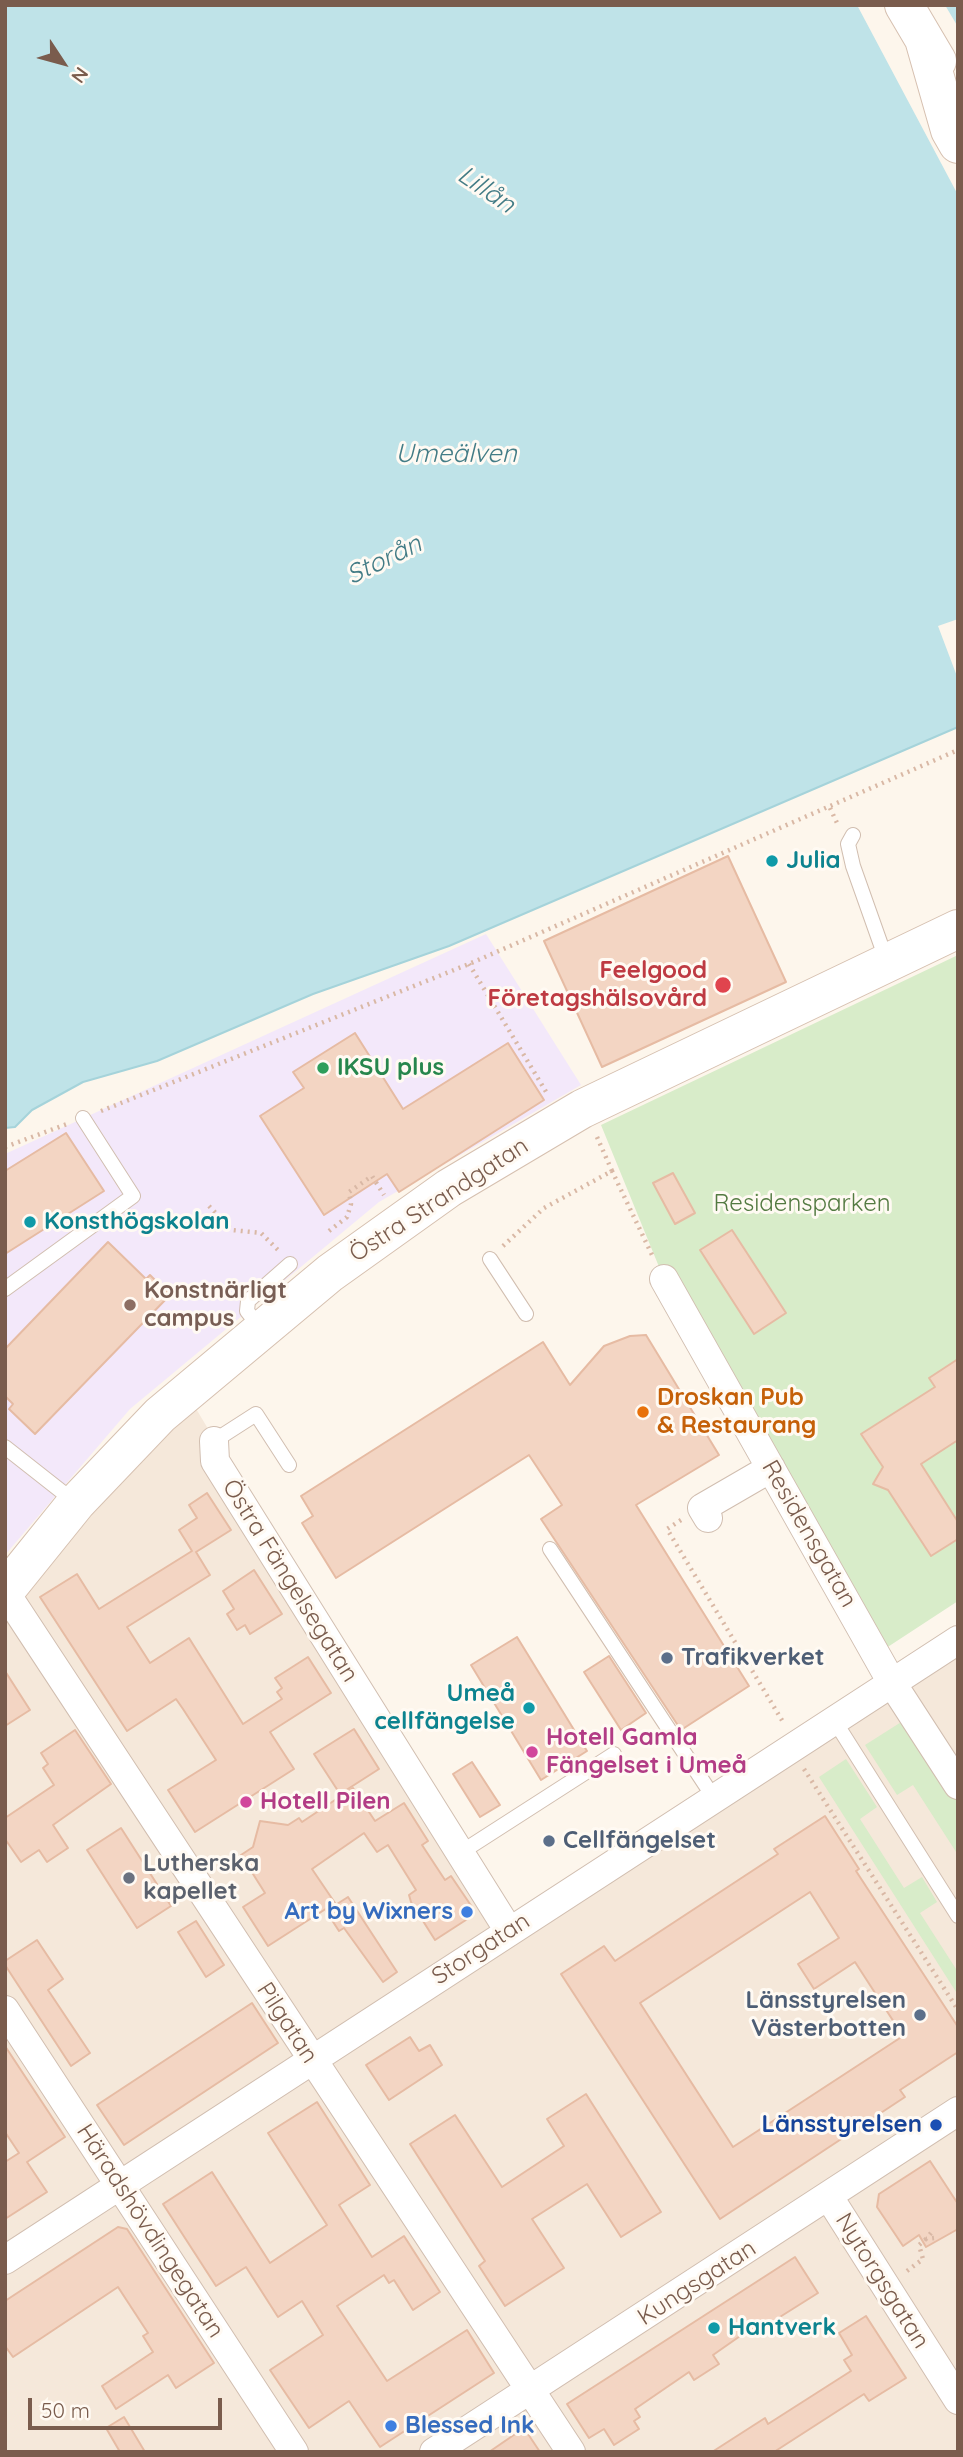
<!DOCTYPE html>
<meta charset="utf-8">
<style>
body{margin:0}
#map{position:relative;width:963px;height:2457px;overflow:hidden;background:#fdf6ec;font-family:Quicksand,sans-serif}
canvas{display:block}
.frame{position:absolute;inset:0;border:7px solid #7a5c4d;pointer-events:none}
.north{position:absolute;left:28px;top:28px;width:70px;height:70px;-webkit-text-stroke:5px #fffaf3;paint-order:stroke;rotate:126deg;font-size:19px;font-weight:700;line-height:28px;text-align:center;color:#7a5c4d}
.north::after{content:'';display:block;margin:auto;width:24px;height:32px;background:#7a5c4d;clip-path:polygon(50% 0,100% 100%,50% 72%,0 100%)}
.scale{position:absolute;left:28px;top:2398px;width:194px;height:32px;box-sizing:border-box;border:4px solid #7a5c4d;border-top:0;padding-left:9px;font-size:21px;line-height:24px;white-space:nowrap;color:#7a5c4d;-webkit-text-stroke:5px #fffaf3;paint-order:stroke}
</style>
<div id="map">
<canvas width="963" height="2457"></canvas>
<div class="frame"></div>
<div class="north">N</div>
<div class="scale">50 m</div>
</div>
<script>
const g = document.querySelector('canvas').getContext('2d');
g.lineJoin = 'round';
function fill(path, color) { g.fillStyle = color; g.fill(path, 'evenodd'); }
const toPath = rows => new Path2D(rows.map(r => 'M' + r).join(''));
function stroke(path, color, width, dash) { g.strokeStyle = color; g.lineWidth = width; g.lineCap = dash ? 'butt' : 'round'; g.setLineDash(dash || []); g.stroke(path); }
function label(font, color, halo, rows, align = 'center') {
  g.font = font + ' Quicksand,sans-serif'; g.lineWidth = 6; g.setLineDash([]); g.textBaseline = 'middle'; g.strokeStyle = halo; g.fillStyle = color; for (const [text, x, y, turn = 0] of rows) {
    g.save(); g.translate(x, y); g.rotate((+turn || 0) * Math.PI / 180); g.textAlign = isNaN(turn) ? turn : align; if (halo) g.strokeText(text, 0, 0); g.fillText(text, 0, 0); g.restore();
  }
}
const residential = toPath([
 [195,1407,509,1931,958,1636,958,2452,5,2452,5,1621,91,1516]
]);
const education = toPath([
 [486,934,581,1085,379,1202,130,1409,5,1555,5,1154]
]);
const green = toPath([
 [958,955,958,1601,877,1654,664,1279,601,1125],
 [906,1719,958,1799,958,1855,913,1785,897,1795,865,1745],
 [846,1759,877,1807,860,1819,904,1888,922,1877,937,1902,920,1913,958,1972,958,1995,819,1777]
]);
const water = toPath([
 [5,5,958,5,958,727,449,946,313,994,157,1061,83,1082,32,1110,15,1127,5,1128,5,5]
]);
const pier = toPath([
 [857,5,945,5,958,27,958,195],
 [958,619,958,679,938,626]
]);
const building = toPath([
 [728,856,786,982,602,1067,544,941,728,856],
 [355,1033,403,1109,508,1043,544,1100,399,1192,387,1174,324,1215,260,1116,304,1088,293,1072,355,1033],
 [66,1133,104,1191,5,1254,5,1171,66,1133],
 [673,1173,695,1213,675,1224,653,1183,673,1173],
 [732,1230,786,1313,754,1334,700,1250,732,1230],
 [108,1242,146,1279,150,1275,170,1295,35,1434,9,1409,13,1404,5,1396,5,1349,108,1242],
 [646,1335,719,1455,636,1505,749,1686,681,1730,541,1519,562,1505,529,1455,336,1578,302,1523,313,1516,301,1496,543,1342,570,1385,604,1346,630,1336,646,1335],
 [958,1359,958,1440,921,1464,958,1522,958,1539,931,1556,888,1490,873,1484,883,1467,861,1434,935,1387,929,1378,958,1359],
 [207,1493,231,1530,196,1552,210,1575,127,1627,150,1663,189,1638,243,1724,282,1699,277,1692,282,1688,275,1678,308,1657,331,1693,270,1732,294,1769,195,1832,168,1790,216,1760,183,1709,176,1699,127,1731,40,1597,77,1574,99,1609,192,1551,179,1530,197,1518,189,1505,207,1493],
 [254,1570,282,1614,250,1634,245,1625,237,1630,227,1614,234,1609,223,1591,254,1570],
 [517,1637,587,1751,541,1780,471,1665,517,1637],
 [609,1656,646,1713,621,1730,584,1672,609,1656],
 [5,1671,30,1710,5,1726,5,1671],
 [354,1729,379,1769,340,1794,314,1754,354,1729],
 [75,1730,111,1784,53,1825,68,1848,47,1862,39,1850,21,1862,5,1839,5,1818,54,1785,43,1768,48,1764,41,1753,75,1730],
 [472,1762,500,1805,480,1817,453,1774,472,1762],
 [353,1788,375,1821,404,1803,428,1841,422,1845,445,1880,451,1876,472,1907,469,1918,435,1940,411,1902,409,1895,416,1890,388,1845,377,1852,364,1833,312,1869,335,1903,268,1946,243,1907,265,1893,241,1855,253,1847,260,1821,288,1825,299,1818,302,1822,353,1788],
 [825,1816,859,1869,856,1871,958,2027,958,2052,900,2090,905,2097,720,2219,561,1974,604,1946,615,1961,778,1854,774,1849,825,1816],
 [810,1892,839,1938,798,1964,814,1989,855,1962,903,2036,733,2147,640,2003,810,1892],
 [121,1828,171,1906,137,1928,87,1850,121,1828],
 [348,1897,397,1972,383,1982,344,1928,339,1931,326,1911,348,1897],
 [196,1921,224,1965,206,1977,178,1932,196,1921],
 [37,1940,63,1979,48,1990,90,2053,71,2066,5,1965,5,1961,37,1940],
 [252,2003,278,2043,124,2145,97,2105,252,2003],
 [410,2037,419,2051,430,2045,442,2065,389,2100,366,2065,410,2037],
 [5,2046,65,2137,27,2162,47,2192,5,2219,5,2162,19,2153,5,2132,5,2046],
 [586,2094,661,2212,621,2237,587,2184,532,2219,564,2268,505,2306,479,2266,485,2261,410,2144,455,2115,502,2187,564,2146,547,2119,586,2094],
 [317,2102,370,2185,339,2205,372,2257,404,2236,440,2292,413,2310,394,2280,389,2283,384,2275,337,2306,387,2381,467,2330,494,2373,380,2447,349,2401,309,2428,270,2370,323,2335,302,2301,278,2317,246,2267,216,2286,163,2204,212,2172,270,2263,327,2225,268,2133,317,2102],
 [930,2161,958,2204,958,2229,926,2247,919,2235,903,2246,877,2207,879,2194,930,2161],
 [118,2227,127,2229,214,2363,176,2388,168,2375,116,2409,102,2386,153,2352,143,2336,148,2333,118,2287,13,2357,5,2346,5,2301,118,2227],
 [795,2257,818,2293,756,2332,753,2327,713,2355,719,2364,694,2380,689,2372,635,2409,640,2417,634,2421,639,2429,614,2445,604,2429,589,2438,567,2404,795,2257],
 [866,2316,906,2378,869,2401,864,2394,774,2452,712,2452,765,2418,768,2424,851,2371,844,2360,852,2355,839,2333,866,2316],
 [124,2417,145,2452,120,2452,106,2428,124,2417],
 [524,2428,540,2452,489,2452,524,2428]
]);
const path = toPath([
 [830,808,838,825],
 [469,964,548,1095],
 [101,1111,469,964,958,750],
 [597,1137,612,1171],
 [5,1147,67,1124],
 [209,1206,232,1230,261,1233,279,1251],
 [329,1231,347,1217,351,1204,349,1192,372,1176,384,1195],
 [503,1246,544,1208,612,1171,653,1257],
 [681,1520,667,1529,783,1722],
 [804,1769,958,2010],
 [931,2233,926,2239,934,2238],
 [907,2271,923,2259,919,2245,926,2239]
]);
const lane = toPath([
 [853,835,848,844,853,866,887,962],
 [490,1259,526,1314],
 [5,1289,133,1196,83,1118],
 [261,1329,247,1311,248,1301,290,1264],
 [214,1441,256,1414,289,1465],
 [5,1447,66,1495],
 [550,1549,714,1798],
 [834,1720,958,1916],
 [460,1853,614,1754]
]);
const street = toPath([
 [664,1279,892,1683,958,1785],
 [214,1441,215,1461,509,1931],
 [708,1518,702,1508,771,1468],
 [5,1592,571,2452],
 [5,2010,294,2452],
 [829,2197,958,2400],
 [5,2260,958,1640],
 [434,2452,958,2111]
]);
const secondary = toPath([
 [904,5,937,61],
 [924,39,950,130,958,144],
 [5,1591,76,1503,160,1415,330,1273,449,1188,582,1109,958,929]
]);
const markers = [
 [772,861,7,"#0f9aa8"],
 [723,985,9,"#e0444e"],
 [323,1068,7,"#2e9e5b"],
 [30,1222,7,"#0f9aa8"],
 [130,1305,7,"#8d6e63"],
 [643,1412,7,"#e8710a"],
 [667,1658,7,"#5c6f8a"],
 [529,1708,7,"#0f9aa8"],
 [532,1752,7,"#d1479c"],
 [246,1802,7,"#d1479c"],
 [549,1841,7,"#5c6f8a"],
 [129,1878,7,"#6b7280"],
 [467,1912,7,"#3f7fe0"],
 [920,2015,7,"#5c6f8a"],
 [936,2125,7,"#1a4fb4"],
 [714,2328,7,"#0f9aa8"],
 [391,2426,7,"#3f7fe0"]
];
const cultureNames = [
 ["Julia",786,861],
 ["Konsthögskolan",44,1222],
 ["Umeå",515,1694,"right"],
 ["cellfängelse",515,1722,"right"],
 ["Hantverk",728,2328]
];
const healthNames = [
 ["Feelgood",707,971],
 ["Företagshälsovård",707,999]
];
const leisureNames = [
 ["IKSU plus",337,1068]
];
const streetNames = [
 ["Östra Strandgatan",439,1200,-33],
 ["Residensgatan",809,1534,60],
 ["Östra Fängelsegatan",290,1581,58],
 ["Storgatan",481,1949,-33],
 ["Pilgatan",287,2023,57],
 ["Häradshövdingegatan",150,2231,57],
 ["Nytorgsgatan",882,2281,58],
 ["Kungsgatan",697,2283,-33]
];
const parkNames = [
 ["Residensparken",802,1204]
];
const educationNames = [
 ["Konstnärligt",144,1291],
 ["campus",144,1319]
];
const foodNames = [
 ["Droskan Pub",657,1398],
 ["& Restaurang",657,1426]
];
const serviceNames = [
 ["Trafikverket",681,1658],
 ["Cellfängelset",563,1841],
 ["Länsstyrelsen",906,2001,"right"],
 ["Västerbotten",906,2029,"right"]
];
const hotelNames = [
 ["Hotell Gamla",546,1738],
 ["Fängelset i Umeå",546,1766],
 ["Hotell Pilen",260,1802]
];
const worshipNames = [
 ["Lutherska",143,1864],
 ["kapellet",143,1892]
];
const shopNames = [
 ["Art by Wixners",453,1912],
 ["Blessed Ink",405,2426,"left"]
];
const transitNames = [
 ["Länsstyrelsen",922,2125]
];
const waterNames = [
 ["Lillån",486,190,34],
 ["Umeälven",456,454],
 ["Storån",384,560,-26]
];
fill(residential, '#f5e8da');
fill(education, '#f3e8fa');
fill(green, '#d8ecc9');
fill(water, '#bfe3e8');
stroke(water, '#a5d3da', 2);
fill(pier, '#fdf6ec');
fill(building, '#f3d5c3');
stroke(building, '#e6bba3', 2);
stroke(lane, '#d1beb0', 16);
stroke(street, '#d1beb0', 30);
stroke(secondary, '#d6c0b0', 40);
stroke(path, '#d9b8a5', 4.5, [2, 5]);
stroke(lane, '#fff', 14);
stroke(street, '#fff', 28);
stroke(secondary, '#fff', 38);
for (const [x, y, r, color] of markers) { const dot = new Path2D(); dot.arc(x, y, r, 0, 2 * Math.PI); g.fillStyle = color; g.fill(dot); stroke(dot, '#fffaf3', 2.5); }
label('bold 24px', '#0d838f', '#fffaf3', cultureNames, 'left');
label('bold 24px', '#be3a42', '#fffaf3', healthNames, 'right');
label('bold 24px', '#27864d', '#fffaf3', leisureNames, 'left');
label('24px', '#7a5c4d', '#fffaf3', streetNames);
label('24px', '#537a41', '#fffaf3', parkNames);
label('bold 24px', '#785e54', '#fffaf3', educationNames, 'left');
label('bold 24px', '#c56008', '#fffaf3', foodNames, 'left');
label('bold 24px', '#4e5e75', '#fffaf3', serviceNames, 'left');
label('bold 24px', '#b23c85', '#fffaf3', hotelNames, 'left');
label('bold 24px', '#5b616d', '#fffaf3', worshipNames, 'left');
label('bold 24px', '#366cbe', '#fffaf3', shopNames, 'right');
label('bold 24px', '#164399', '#fffaf3', transitNames, 'right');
label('italic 26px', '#437c86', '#fffaf3', waterNames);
</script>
